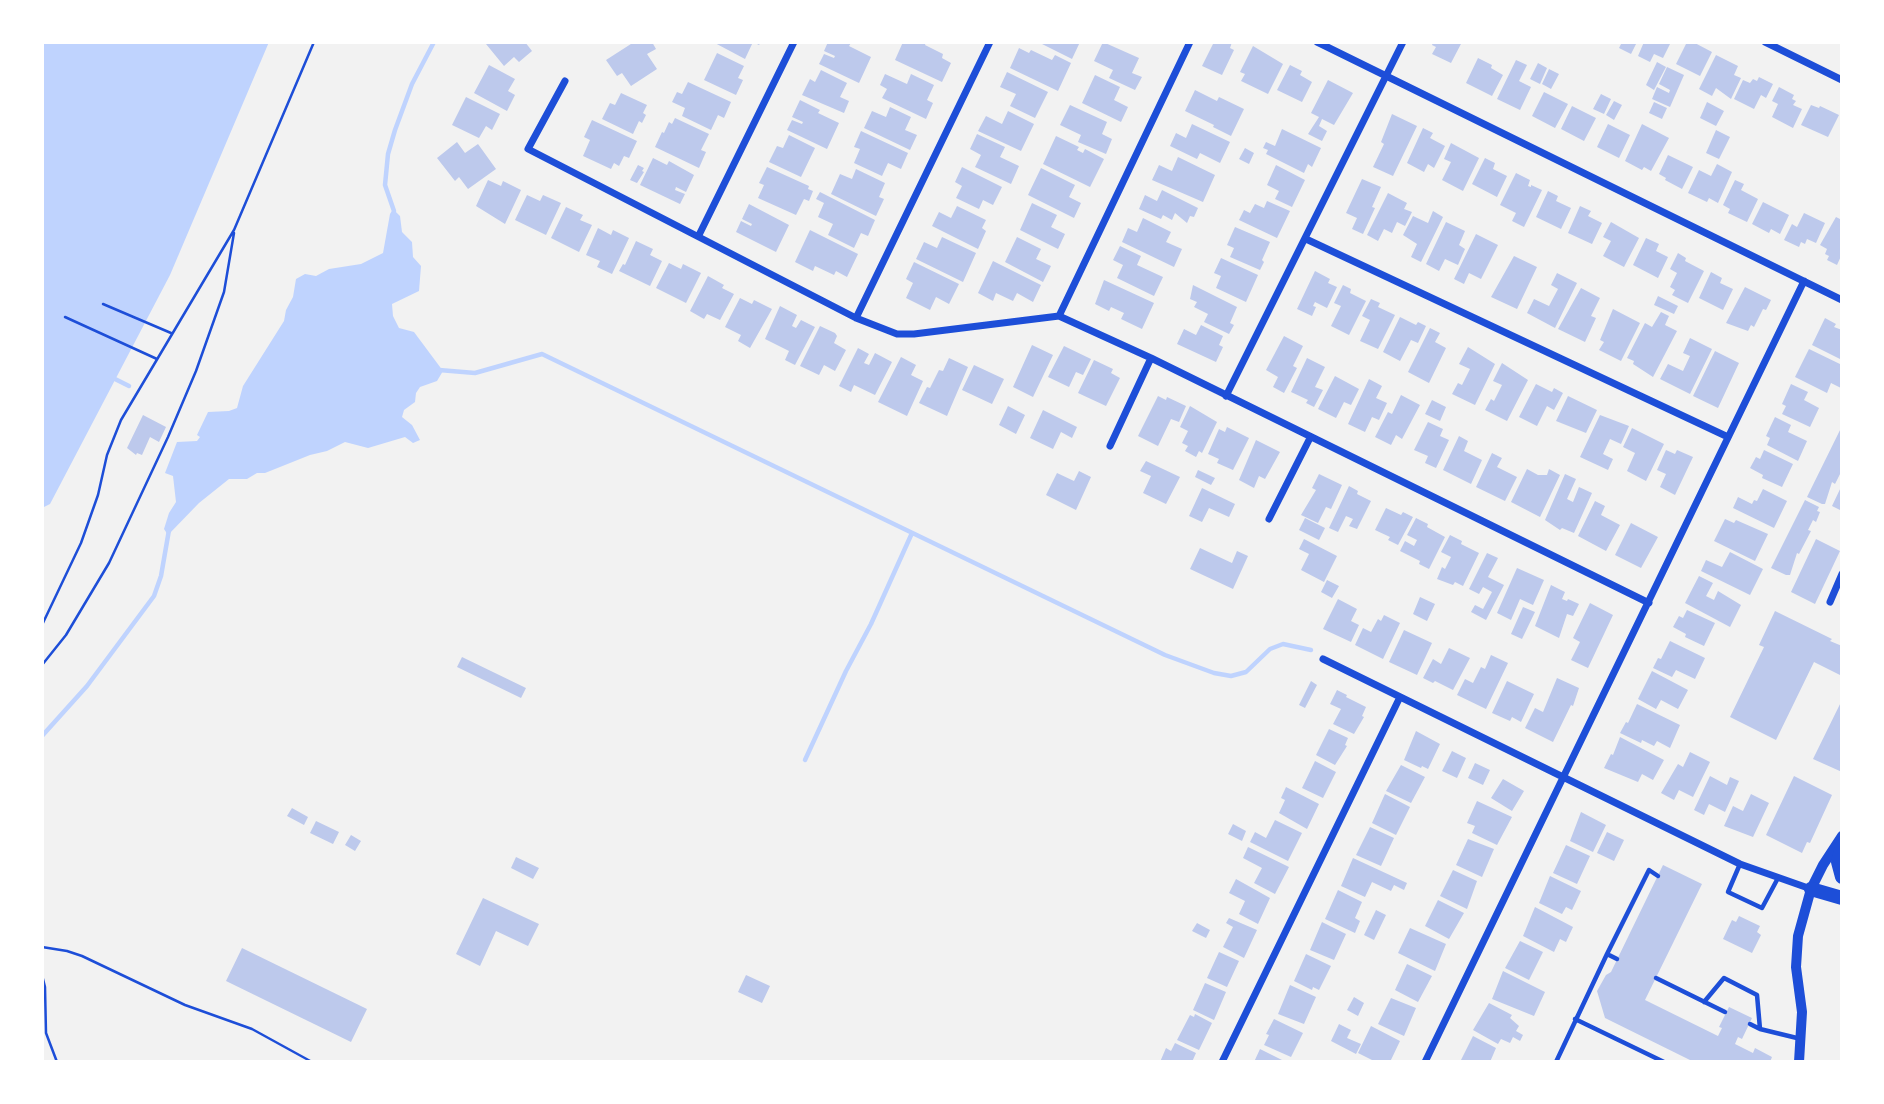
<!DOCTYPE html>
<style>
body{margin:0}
#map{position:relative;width:1884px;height:1104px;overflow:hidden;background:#f2f2f2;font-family:"Libre Baskerville",serif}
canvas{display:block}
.frame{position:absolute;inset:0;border:44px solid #fff;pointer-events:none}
</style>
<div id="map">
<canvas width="1884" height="1104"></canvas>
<div class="frame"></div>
</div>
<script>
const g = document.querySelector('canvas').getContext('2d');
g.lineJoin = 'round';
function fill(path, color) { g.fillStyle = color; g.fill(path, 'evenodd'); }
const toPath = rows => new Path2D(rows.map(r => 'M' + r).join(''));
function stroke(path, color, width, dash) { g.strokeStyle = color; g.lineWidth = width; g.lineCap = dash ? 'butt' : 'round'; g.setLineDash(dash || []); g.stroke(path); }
const water = toPath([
 [42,42,269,42,170,275,50,504,42,508],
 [393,209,400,216,402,232,412,242,413,257,421,266,419,291,392,304,393,316,399,328,414,332,443,371,437,381,420,387,416,393,415,402,404,410,402,417,412,425,420,440,413,443,405,437,368,448,345,442,327,451,310,455,265,473,257,473,247,479,229,479,199,503,168,535,164,529,169,513,176,502,173,476,165,473,177,442,197,441,200,437,197,435,208,412,229,411,237,408,243,386,284,321,286,310,293,297,296,279,305,274,316,276,329,269,361,264,383,253,390,214]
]);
const stream = toPath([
 [394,211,385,185,388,154,395,130,412,84,434,42],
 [439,370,475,373,542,354,1165,655,1214,673,1231,676,1246,672,1270,649,1283,644,1311,650],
 [115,379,129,386],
 [42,736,87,686,154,596,161,576,169,530],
 [805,760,846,671,871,624,912,533]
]);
const building = toPath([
 [489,42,525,42,532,51,519,62,514,57,504,66,486,44],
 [634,42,652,42,656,49,647,54,657,69,631,86,622,73,617,76,606,60],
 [713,42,761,42,759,45,753,42,745,59],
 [828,42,848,42,851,43,849,46,871,57,859,83,819,64,824,54,834,58,835,56,824,51],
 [903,42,926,42,925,45,943,54,942,58,951,63,942,82,895,60],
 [1038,42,1080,42,1072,59],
 [1103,42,1139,58,1132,73,1142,77,1135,90,1109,78,1113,70,1094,61],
 [1214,42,1232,42,1230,48,1234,50,1222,75,1202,66],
 [1433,42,1462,42,1451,63,1432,54,1436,47,1432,45],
 [1622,42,1637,42,1631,54,1619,48],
 [1644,42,1671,42,1663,58,1654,54,1650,62,1638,56],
 [1687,42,1693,42,1712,52,1700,76,1676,64],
 [1253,46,1283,64,1268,94,1241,81,1245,74,1240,72],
 [1019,48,1029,53,1031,50,1052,60,1055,55,1071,63,1058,91,1010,68],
 [717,53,744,66,738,78,743,80,736,95,704,80],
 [1716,55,1738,66,1734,75,1741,78,1731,99,1716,88,1712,96,1699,89],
 [1478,58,1492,65,1491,68,1503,75,1492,96,1466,83],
 [1516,60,1527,65,1519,81,1531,87,1520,110,1497,99],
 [1657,62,1666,67,1654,90,1646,85],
 [1538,63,1547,68,1540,84,1530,79],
 [489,65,515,79,508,91,515,95,507,111,474,93],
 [1290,65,1302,71,1300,75,1312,82,1302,102,1277,90],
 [1667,67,1684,75,1670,107,1652,99,1657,87,1669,93,1670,90,1659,84],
 [1549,69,1559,74,1551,89,1542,84],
 [821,70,847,83,840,97,849,101,844,113,802,95,810,79,815,82],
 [1007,72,1048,92,1035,118,1010,106,1016,94,1000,87],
 [885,74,907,84,911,74,934,85,927,100,933,103,926,119,882,98,887,89,880,85],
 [1095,75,1120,87,1114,100,1128,107,1121,122,1082,103],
 [1759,77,1773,84,1766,98,1761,95,1754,109,1734,99,1743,80,1750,83,1753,79,1757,81],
 [1328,80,1353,93,1334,125,1322,119,1319,126,1327,131,1322,141,1308,134,1319,117,1311,113],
 [688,82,731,102,724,118,718,115,711,130,682,116,685,108,672,102,677,92,682,94],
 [1779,87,1794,95,1792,99,1796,101,1793,105,1802,109,1793,128,1772,117,1778,104,1772,101],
 [1195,90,1217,101,1219,97,1244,109,1231,136,1213,127,1214,125,1185,111],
 [1544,92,1568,104,1555,128,1532,116],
 [621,93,647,105,643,113,646,115,642,123,639,121,633,134,602,119,610,103,615,105],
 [1601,94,1611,99,1604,114,1593,109],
 [466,97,500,114,492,130,486,126,479,138,452,125],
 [800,100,820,110,818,113,839,123,827,149,787,130,792,120,802,124,803,122,792,117],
 [1614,101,1622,105,1614,120,1606,115],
 [1654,102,1667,108,1662,119,1649,113],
 [1707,102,1724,111,1716,126,1700,118],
 [1070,105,1107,122,1102,134,1112,139,1106,154,1078,142,1081,135,1060,125],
 [1811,105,1819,108,1820,106,1839,115,1828,137,1801,125],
 [1572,106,1596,118,1584,141,1561,129],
 [890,107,911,117,905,130,917,135,910,150,864,128,872,111,886,117],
 [1008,111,1034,124,1021,151,978,131,986,116,1002,124],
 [1392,114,1417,126,1393,176,1373,167,1384,144,1381,142],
 [675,118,709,134,701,150,706,152,699,168,655,147,662,132,664,133,669,122,672,124],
 [592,120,637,141,629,158,624,156,619,166,614,163,611,169,583,156,590,140,584,137],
 [1192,124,1230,142,1220,163,1200,153,1197,159,1170,146,1176,133,1186,138],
 [1608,124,1630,135,1619,158,1597,147],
 [1642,124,1669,138,1651,171,1644,167,1642,170,1625,161],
 [1423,128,1433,133,1430,138,1445,146,1434,168,1428,164,1424,172,1407,163],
 [1282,129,1321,148,1312,167,1308,164,1304,173,1266,154,1268,150,1263,148,1266,142,1275,146],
 [1716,130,1730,137,1719,159,1706,153],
 [861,131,908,153,901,169,888,163,882,176,854,163,860,149,854,147],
 [977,134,1005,147,1000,157,1019,166,1011,184,975,167,981,155,970,149],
 [789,135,815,148,801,177,769,162,777,146,783,148],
 [1056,136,1079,147,1077,150,1083,153,1085,149,1104,159,1090,187,1043,164],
 [457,142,465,153,478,144,496,169,468,189,459,177,455,181,437,158],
 [1451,143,1479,158,1463,191,1442,180,1451,162,1444,159],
 [1245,148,1254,153,1249,164,1239,159],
 [1668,155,1693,167,1682,189,1665,180,1666,178,1659,174],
 [1178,157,1215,175,1203,202,1152,180,1159,165,1172,171],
 [653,158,667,165,669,161,694,175,686,192,676,187,675,190,685,194,680,204,640,185],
 [1485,158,1495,163,1493,169,1507,176,1497,197,1472,184],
 [1717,164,1732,172,1718,203,1709,198,1707,202,1688,193,1699,170,1711,176],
 [638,165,644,168,642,171,644,172,637,183,630,180],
 [1276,165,1305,180,1292,207,1275,199,1279,191,1267,185],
 [767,167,809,186,808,189,813,191,809,201,804,199,796,215,758,198,764,185,759,183],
 [962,167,1002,187,993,205,983,200,979,209,956,198,962,186,955,182],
 [1041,168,1075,185,1069,197,1081,203,1074,218,1028,195],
 [856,169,885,183,879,197,884,199,876,216,831,194,840,174,852,179],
 [1516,173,1530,180,1528,186,1531,187,1531,185,1542,190,1524,227,1512,221,1516,213,1500,205],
 [1362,179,1381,187,1372,207,1375,208,1363,234,1352,229,1357,218,1346,213],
 [488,180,501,186,503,181,521,190,505,224,476,206],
 [1735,180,1744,184,1741,190,1758,199,1747,222,1728,213,1730,209,1723,205],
 [1162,190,1198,208,1194,217,1190,216,1187,223,1175,213,1172,220,1163,215,1161,219,1139,209,1145,195,1157,201],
 [1548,191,1558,196,1556,201,1571,208,1561,229,1536,217],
 [820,192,875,220,868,236,861,233,854,248,828,235,833,224,818,217,824,203,816,199],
 [1388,193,1407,203,1404,209,1412,212,1405,226,1397,222,1392,233,1384,229,1378,241,1367,235],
 [527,195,540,201,543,195,561,203,546,235,515,220],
 [1267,201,1290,211,1277,238,1239,220,1244,210,1250,213,1255,204,1264,208],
 [1763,202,1789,215,1780,234,1771,229,1769,233,1752,224],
 [1032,203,1057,215,1051,227,1065,234,1058,249,1020,230],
 [749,204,789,225,776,252,736,232,741,221,751,226,752,224,742,219],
 [957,206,986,220,982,228,986,231,978,249,932,226,939,212,951,218],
 [1580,206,1591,211,1588,216,1602,223,1592,244,1568,233],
 [566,207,583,215,580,220,592,225,579,252,551,238],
 [1433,211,1443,217,1421,262,1411,257,1417,244,1403,235,1413,216,1428,223],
 [1804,213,1825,223,1816,243,1807,239,1805,244,1801,242,1799,247,1784,240,1792,224,1797,227],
 [1836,217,1842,220,1842,254,1837,265,1827,260,1829,256,1825,254,1827,249,1820,245],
 [1143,218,1171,232,1166,242,1182,249,1174,267,1122,242,1128,228,1137,232],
 [1446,222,1465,231,1459,245,1465,249,1458,265,1445,259,1439,271,1426,264],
 [1611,222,1639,238,1624,267,1603,256,1611,241,1603,237],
 [1235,227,1270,242,1262,260,1264,262,1260,270,1230,257,1234,248,1227,245],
 [598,228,611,235,613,230,629,238,612,274,597,267,600,261,586,255],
 [810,230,858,254,847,277,836,271,834,275,815,266,813,271,795,262],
 [1476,234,1498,245,1481,279,1469,273,1464,284,1454,279],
 [942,237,976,253,963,282,916,259,924,242,937,248],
 [1017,237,1041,249,1036,259,1051,266,1043,282,1005,262],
 [1646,238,1659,244,1656,251,1668,257,1658,278,1633,265],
 [636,241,653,249,650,255,662,261,650,286,619,271,623,264,625,265],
 [1120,246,1141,256,1137,265,1163,277,1154,296,1117,278,1123,265,1113,260],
 [1678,253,1686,258,1685,261,1704,271,1688,303,1672,295,1675,290,1670,287,1677,273,1670,269],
 [1514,256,1537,267,1517,309,1491,297],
 [1221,258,1258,275,1246,302,1216,288,1221,276,1214,273],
 [993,261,1041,285,1033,302,1017,293,1013,301,996,293,993,301,978,293],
 [914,262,959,284,949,304,936,297,930,310,906,298,913,283,906,279],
 [669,263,681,269,683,264,701,273,686,303,656,288],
 [1315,271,1330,279,1328,283,1337,287,1327,308,1315,302,1313,306,1316,307,1312,316,1297,309],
 [1711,272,1722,278,1720,283,1733,289,1723,310,1699,298],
 [1557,273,1577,283,1555,328,1527,313,1534,299,1549,306,1558,289,1551,285],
 [708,276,724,285,722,288,734,294,720,320,707,314,704,319,690,311],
 [1104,280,1154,303,1142,329,1121,319,1124,313,1111,307,1109,311,1095,304],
 [1193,285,1237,307,1230,323,1234,325,1229,334,1204,322,1208,314,1194,307,1197,302,1190,299],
 [1343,285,1351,289,1350,293,1366,301,1349,335,1331,326,1341,306,1334,303],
 [1745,287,1771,300,1766,310,1763,309,1754,327,1751,325,1748,331,1726,323],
 [1581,288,1600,298,1591,316,1596,318,1585,342,1558,329],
 [1658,296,1678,306,1674,314,1654,305],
 [740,298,752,304,754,300,772,309,750,348,738,341,741,335,725,327],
 [1371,299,1380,303,1378,307,1395,315,1378,349,1360,341,1370,320,1362,316],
 [780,306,797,315,792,326,796,328,801,320,815,327,795,365,785,360,789,351,765,339],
 [1613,309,1640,323,1621,361,1599,350,1604,342,1600,340],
 [1661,312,1669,316,1665,325,1677,331,1653,377,1633,364,1634,361,1627,358,1645,323,1652,327],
 [1400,317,1416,325,1418,322,1426,326,1418,343,1411,340,1400,361,1383,352],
 [1825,318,1836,324,1834,327,1842,330,1842,360,1812,345],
 [1201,325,1223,336,1219,345,1223,347,1216,362,1177,344,1184,329,1196,335],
 [820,326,835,333,837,336,834,343,846,350,835,371,824,365,819,375,800,366],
 [1430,328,1440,333,1435,342,1446,348,1429,383,1408,372],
 [1284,336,1303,346,1293,366,1297,368,1284,393,1273,387,1278,377,1266,370],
 [1690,338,1712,349,1690,394,1660,379,1668,364,1683,371,1690,356,1683,353],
 [1032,345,1053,355,1033,397,1013,387],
 [1064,346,1091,359,1083,375,1076,372,1069,387,1048,377],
 [1468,347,1495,364,1475,405,1452,394,1458,383,1462,385,1470,369,1459,364],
 [858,348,869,354,864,363,869,365,875,353,892,362,875,395,854,385,851,392,839,386],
 [1809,349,1842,365,1841,388,1831,383,1827,393,1795,377],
 [1715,351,1739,363,1718,408,1693,396],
 [901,357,916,365,911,375,923,381,907,416,878,402],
 [949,358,968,367,947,416,919,403,927,387,930,388,939,370,943,371],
 [1307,358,1325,367,1315,387,1323,390,1314,407,1306,403,1308,400,1291,392],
 [1094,360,1113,369,1111,373,1120,378,1106,406,1078,393],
 [1502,363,1528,380,1507,421,1485,410,1491,399,1494,401,1502,385,1493,381],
 [974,365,1004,379,992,404,962,390],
 [1335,376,1359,389,1351,405,1344,402,1336,418,1318,409],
 [1369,379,1382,386,1376,398,1387,403,1379,420,1372,417,1365,432,1348,424],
 [1536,384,1552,392,1554,388,1563,393,1554,410,1547,406,1537,426,1519,417],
 [1791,384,1808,392,1804,400,1819,408,1810,427,1782,414,1786,406,1782,404],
 [1401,395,1420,405,1402,439,1396,435,1391,445,1375,437,1388,412,1392,414],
 [1158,396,1166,400,1167,397,1186,406,1179,422,1171,419,1158,446,1138,436],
 [1568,396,1597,410,1586,433,1556,421],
 [1432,400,1446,407,1440,421,1425,414],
 [1008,406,1025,415,1016,434,999,425],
 [1190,406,1217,422,1202,453,1199,451,1196,457,1185,451,1188,446,1182,443,1188,431,1180,427],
 [1043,410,1077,427,1072,438,1061,432,1053,449,1030,438],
 [143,415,166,427,159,442,150,437,142,455,137,453,136,455,127,448],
 [1600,415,1629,426,1621,444,1610,439,1603,454,1613,459,1608,470,1580,457],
 [1775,417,1791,425,1788,432,1807,441,1798,461,1767,445,1770,438,1766,436],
 [1428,422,1443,429,1440,436,1449,440,1436,468,1425,463,1428,456,1414,450],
 [1842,426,1842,470,1835,484,1832,482,1825,504,1822,504,1807,497],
 [1227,427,1249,438,1233,470,1217,463,1219,459,1208,454,1219,429,1225,432],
 [1632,428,1664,444,1646,481,1627,471,1635,453,1623,447],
 [1459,436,1468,441,1464,451,1482,460,1471,484,1443,470],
 [1256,440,1280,452,1265,479,1259,476,1254,488,1239,480],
 [1666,450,1675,454,1677,450,1693,457,1675,495,1660,487,1666,474,1657,470],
 [1764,450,1793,464,1782,487,1762,478,1763,475,1750,468,1756,457,1760,459],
 [1492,453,1502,458,1497,467,1517,477,1505,501,1476,487],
 [1146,461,1180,477,1166,504,1143,493,1151,476,1140,471],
 [1527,469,1538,475,1547,475,1549,469,1560,475,1540,517,1511,502],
 [1198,470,1215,478,1211,485,1195,477],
 [1079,471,1091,477,1076,510,1046,495,1057,473,1074,481],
 [1319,474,1342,485,1331,509,1326,507,1318,523,1301,515,1316,490,1312,488],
 [1565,474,1576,479,1567,499,1573,502,1579,487,1592,493,1574,533,1562,528,1560,530,1545,520],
 [1842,485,1842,511,1832,506],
 [1349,486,1358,491,1357,494,1371,501,1357,529,1349,526,1353,519,1346,516,1338,532,1329,528],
 [1202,488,1235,504,1229,517,1209,508,1202,522,1189,516],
 [1763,489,1787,501,1774,528,1733,508,1738,497,1752,504,1754,500,1757,501],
 [1805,500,1819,507,1817,511,1820,512,1816,522,1813,520,1808,530,1811,531,1799,554,1797,553,1790,575,1786,575,1771,568],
 [1595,501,1605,506,1601,515,1620,525,1606,551,1578,536],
 [1386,508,1401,515,1403,512,1413,517,1398,545,1388,540,1390,537,1375,530],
 [1305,518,1325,528,1319,540,1299,530],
 [1416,518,1428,524,1427,527,1445,537,1429,569,1419,564,1420,561,1400,551,1405,541,1414,546,1417,540,1407,535],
 [1725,519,1734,523,1736,520,1768,534,1755,561,1714,541],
 [1631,523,1658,537,1641,568,1615,555],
 [1450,535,1462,541,1461,544,1479,553,1463,586,1455,582,1453,585,1437,579,1442,567,1445,569,1451,557,1441,552],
 [1304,539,1337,556,1324,582,1301,570,1309,554,1299,549],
 [1816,539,1840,551,1815,604,1791,592],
 [1200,548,1232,563,1237,551,1248,556,1233,589,1190,569],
 [1730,552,1763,569,1750,595,1701,571,1706,560,1722,567],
 [1487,553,1498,558,1488,577,1504,585,1486,620,1471,612,1475,605,1483,609,1492,592,1483,587,1479,594,1469,589],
 [1517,568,1544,580,1533,605,1520,599,1511,620,1497,613],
 [1699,576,1713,583,1706,596,1714,600,1718,591,1741,605,1730,627,1685,603],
 [1327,580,1339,586,1332,598,1321,592],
 [1551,585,1565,592,1562,599,1567,601,1568,599,1579,604,1573,616,1567,614,1559,638,1535,626],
 [1420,597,1435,604,1427,621,1413,614],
 [1338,599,1357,609,1351,621,1359,625,1351,642,1323,629],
 [1590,603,1613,615,1588,668,1571,660,1580,642,1573,638],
 [1523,607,1535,612,1522,639,1511,634],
 [1687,610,1715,623,1704,646,1685,637,1686,634,1673,627,1679,616,1683,618],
 [1775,611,1832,639,1830,641,1842,646,1842,676,1814,662,1776,740,1730,717,1764,647,1759,645],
 [1384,615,1400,623,1383,659,1355,645,1363,628,1371,632,1378,619,1381,621],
 [1404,630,1432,643,1417,675,1389,662],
 [1670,641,1705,658,1695,679,1676,670,1672,677,1653,668,1658,658,1661,659],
 [1449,648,1470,658,1453,690,1435,681,1433,683,1423,678,1433,659,1441,664],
 [1491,655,1508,663,1486,709,1457,695,1465,679,1473,683,1481,667,1485,669],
 [462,657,526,688,521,698,457,667],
 [1652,671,1688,690,1678,709,1661,700,1656,709,1638,699],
 [1557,678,1579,688,1573,706,1571,705,1553,742,1525,728,1535,708,1543,712],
 [1311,681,1317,685,1305,708,1299,705],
 [1507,681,1534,694,1521,722,1512,717,1510,721,1492,713],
 [1337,690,1347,695,1346,697,1366,707,1362,716,1364,717,1354,734,1333,724,1341,709,1330,704],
 [1842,700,1842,772,1813,759],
 [1637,704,1680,725,1670,748,1657,741,1654,746,1642,740,1641,743,1620,733,1626,722,1628,723],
 [1329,729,1348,738,1345,745,1347,746,1335,765,1316,755],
 [1416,731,1440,744,1428,769,1422,766,1421,768,1404,760],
 [1620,737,1664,760,1653,780,1642,774,1638,782,1604,768,1611,754,1613,755],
 [1452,751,1466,758,1457,778,1442,771],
 [1690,752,1710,762,1693,797,1679,790,1674,800,1661,793,1678,764,1683,767],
 [1315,761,1336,772,1323,798,1302,788],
 [1475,763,1490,770,1483,785,1468,778],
 [1401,765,1425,777,1411,803,1386,791],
 [1710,776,1727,785,1730,777,1739,781,1725,812,1709,804,1704,815,1694,810],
 [1794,776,1832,795,1810,843,1807,842,1802,853,1766,835],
 [1503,779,1524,791,1512,811,1491,798],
 [1286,787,1319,804,1307,829,1279,813,1285,800,1281,798],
 [1385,794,1410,807,1396,835,1372,823],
 [1751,794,1769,803,1753,837,1724,826,1733,806,1743,811],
 [1477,801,1512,817,1497,845,1472,833,1475,826,1467,823],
 [292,808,308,817,304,825,287,816],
 [1581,812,1606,825,1593,852,1570,841],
 [1275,820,1302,833,1288,861,1250,842,1255,832,1266,838],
 [316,821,339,832,333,844,310,833],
 [1233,824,1246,831,1242,841,1228,834],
 [1370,827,1394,838,1381,866,1356,855],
 [1607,832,1624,840,1614,861,1597,853],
 [351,835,361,841,355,851,345,845],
 [1468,839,1494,849,1482,877,1456,865],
 [1566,845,1590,856,1577,884,1553,873],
 [1248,847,1289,867,1275,894,1254,883,1262,868,1243,858],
 [516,857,539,868,533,879,511,868],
 [1353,858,1407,883,1404,890,1394,885,1391,891,1372,882,1365,897,1341,886],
 [1663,865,1702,884,1645,1000,1718,1036,1722,1028,1719,1027,1729,1007,1752,1018,1742,1039,1738,1037,1735,1044,1753,1053,1755,1048,1772,1057,1770,1062,1694,1062,1605,1018,1597,991,1606,975,1611,972],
 [1453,870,1477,881,1467,909,1440,896],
 [1550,876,1581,891,1572,910,1566,907,1562,914,1539,903],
 [1236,879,1270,898,1258,924,1239,914,1245,901,1229,893],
 [1338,890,1362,902,1355,918,1360,921,1355,933,1325,919],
 [483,898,539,924,528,946,496,931,480,966,456,954],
 [1438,900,1464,913,1449,939,1425,926],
 [1535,907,1573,927,1566,942,1560,939,1554,952,1523,936],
 [1376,910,1386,915,1374,940,1364,935],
 [1739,916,1760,926,1757,932,1761,935,1752,953,1723,939,1732,920,1736,922],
 [1229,918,1257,930,1244,958,1223,947,1233,927,1226,923],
 [1322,922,1346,934,1334,960,1310,950],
 [1197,923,1210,930,1206,938,1192,931],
 [1410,928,1446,944,1435,971,1398,953],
 [1520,941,1543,952,1529,980,1505,968],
 [242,948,367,1009,351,1042,226,981],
 [1219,952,1239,961,1227,987,1207,978],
 [1306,954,1331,966,1319,990,1313,987,1312,990,1294,981],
 [1407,964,1432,976,1418,1002,1395,990],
 [1503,971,1545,992,1534,1016,1492,999],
 [746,975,770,986,762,1003,738,992],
 [1205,983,1226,992,1214,1020,1193,1010],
 [1290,985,1316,997,1304,1024,1278,1014],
 [1354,997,1364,1003,1358,1016,1347,1010],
 [1391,998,1416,1008,1404,1036,1378,1024],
 [1489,1003,1512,1015,1510,1018,1519,1026,1516,1031,1523,1035,1520,1041,1513,1037,1510,1043,1501,1039,1498,1044,1473,1030],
 [1195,1014,1212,1023,1199,1050,1177,1040,1190,1015,1194,1017],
 [1274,1019,1303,1033,1291,1057,1264,1045,1269,1035,1266,1034],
 [1339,1024,1351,1030,1347,1038,1361,1044,1356,1054,1331,1041],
 [1371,1026,1400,1041,1390,1062,1376,1062,1358,1053],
 [1473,1036,1496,1048,1490,1062,1460,1062],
 [1175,1043,1196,1053,1192,1062,1160,1062,1166,1048,1171,1051],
 [1260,1049,1286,1062,1254,1062]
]);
const path = toPath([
 [103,304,171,333],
 [65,317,157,359],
 [42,625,81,543,98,495,107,455,121,420,234,230,314,42],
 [42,665,66,635,109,563,168,437,196,371,224,292,234,233],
 [42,947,67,951,82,956,185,1005,252,1029,312,1062],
 [42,975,45,987,46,1033,57,1062]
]);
const service = toPath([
 [1740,864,1728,892,1762,908,1778,878],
 [1617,959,1607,954,1649,870,1658,876],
 [1656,978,1725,1012],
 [1704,1002,1724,978,1757,995,1760,1029],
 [1575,1019,1664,1062],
 [1750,1024,1760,1029,1801,1039],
 [1556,1062,1607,954]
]);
const minor = toPath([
 [1317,42,1842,300],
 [1765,42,1842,80],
 [565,81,528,149,856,318,897,334,914,334,1059,316,1151,358,1649,603],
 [699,235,794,42],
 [1306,239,1728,437],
 [1059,316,1190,42],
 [856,318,990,42],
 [1226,396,1403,42],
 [1110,446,1151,358],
 [1269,519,1310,438],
 [1830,602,1842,574],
 [1323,659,1740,864,1811,889],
 [1222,1062,1400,697],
 [1425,1062,1804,281]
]);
const tertiary = toPath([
 [1799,1062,1802,1012,1796,967,1798,936,1811,889,1823,865,1842,836]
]);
const motorway = toPath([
 [1842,846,1838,862,1842,877],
 [1811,889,1842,898]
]);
fill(water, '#bfd3fe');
stroke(stream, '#bfd3fe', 4.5);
fill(building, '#bdc9ec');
stroke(path, '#1d4ed8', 2.5);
stroke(service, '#1d4ed8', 4.5);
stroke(minor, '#1d4ed8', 7);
stroke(tertiary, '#1d4ed8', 10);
stroke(motorway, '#1d4ed8', 14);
</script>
